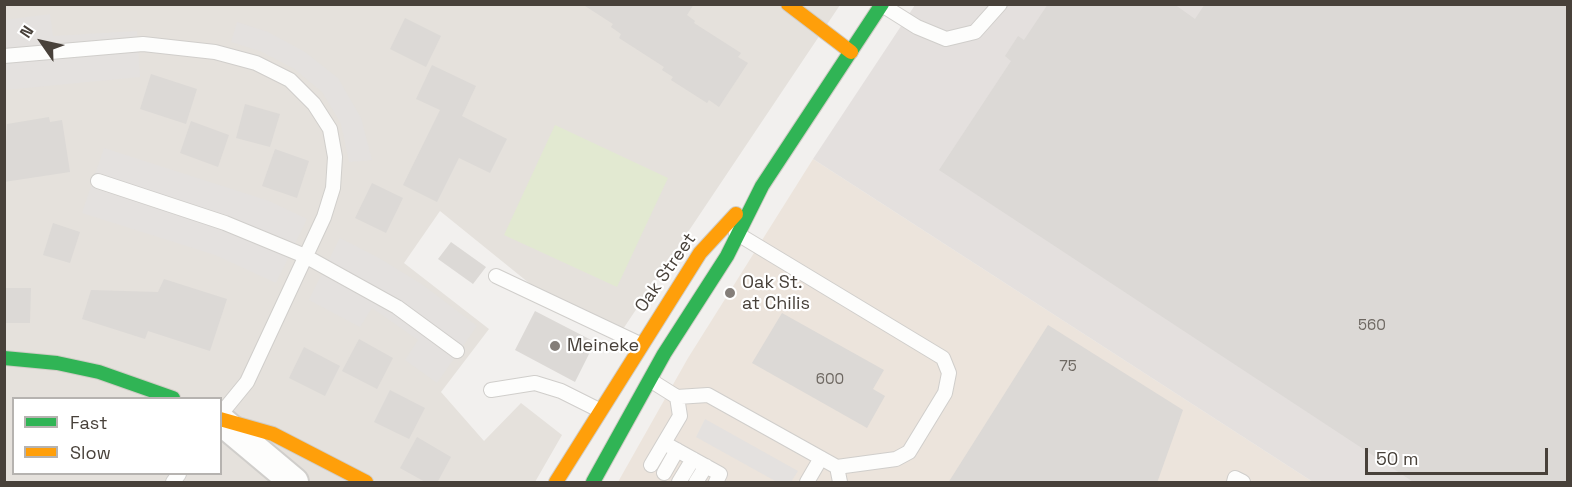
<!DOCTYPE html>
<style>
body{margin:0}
#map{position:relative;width:1572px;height:487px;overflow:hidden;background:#f2f0ee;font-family:"Space Grotesk",sans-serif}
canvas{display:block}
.frame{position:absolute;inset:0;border:6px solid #48413a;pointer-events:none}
.legend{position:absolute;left:12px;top:397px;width:210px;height:78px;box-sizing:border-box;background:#fff;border:2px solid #b6b3b0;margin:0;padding:8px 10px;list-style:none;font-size:18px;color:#48413a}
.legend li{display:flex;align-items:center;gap:12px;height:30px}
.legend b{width:30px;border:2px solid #b6b3b0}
.north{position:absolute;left:12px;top:12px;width:60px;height:60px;-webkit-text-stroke:4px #fff;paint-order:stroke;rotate:304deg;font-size:16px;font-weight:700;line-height:24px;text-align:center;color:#48413a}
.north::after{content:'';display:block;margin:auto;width:21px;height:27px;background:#48413a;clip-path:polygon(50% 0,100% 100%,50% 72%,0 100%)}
.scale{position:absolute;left:1365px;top:448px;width:183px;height:27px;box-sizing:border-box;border:3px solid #48413a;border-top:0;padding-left:8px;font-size:18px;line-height:21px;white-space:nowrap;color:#48413a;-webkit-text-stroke:4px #fff;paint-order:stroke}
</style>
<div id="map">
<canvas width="1572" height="487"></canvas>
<div class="frame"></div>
<ul class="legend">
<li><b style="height:8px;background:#30b455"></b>Fast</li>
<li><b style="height:8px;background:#ff9f0a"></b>Slow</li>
</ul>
<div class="north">N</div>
<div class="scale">50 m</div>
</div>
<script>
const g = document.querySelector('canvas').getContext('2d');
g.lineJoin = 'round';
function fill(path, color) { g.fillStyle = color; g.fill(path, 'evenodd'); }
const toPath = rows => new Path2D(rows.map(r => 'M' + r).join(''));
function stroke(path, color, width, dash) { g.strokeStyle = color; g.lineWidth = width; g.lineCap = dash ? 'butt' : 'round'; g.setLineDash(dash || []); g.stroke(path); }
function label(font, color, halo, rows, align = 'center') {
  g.font = font + ' "Space Grotesk",sans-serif'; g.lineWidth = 4.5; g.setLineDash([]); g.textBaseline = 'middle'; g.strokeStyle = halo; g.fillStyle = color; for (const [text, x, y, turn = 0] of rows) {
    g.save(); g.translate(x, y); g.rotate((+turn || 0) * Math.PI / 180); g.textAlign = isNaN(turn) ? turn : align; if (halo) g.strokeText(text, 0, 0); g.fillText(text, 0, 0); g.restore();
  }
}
const residential = toPath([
 [4,5,840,5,617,338,550,300,440,211,404,263,489,329,441,392,484,441,521,403,562,435,535,482,5,482],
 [14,398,220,398,220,474,14,474]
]);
const commercial = toPath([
 [813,159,1313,482,618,482,688,358]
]);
const industrial = toPath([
 [915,5,1567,5,1567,482,1313,482,813,159]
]);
const green = toPath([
 [555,125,668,178,617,287,504,235]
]);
const parking = toPath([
 [50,14,53,36,137,31,140,77,5,90,4,20],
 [237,22,268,32,305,52,338,78,361,118,372,160,349,162,341,124,322,92,293,68,260,51,231,42],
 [104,148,269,201,307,219,276,283,215,255,82,213],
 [340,238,379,258,423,285,477,326,437,383,405,360,418,340,372,308,360,327,309,300],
 [705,419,798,471,791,482,777,482,696,437]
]);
const building = toPath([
 [582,4,694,4,687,15,695,21,694,23,741,53,738,57,748,63,719,107,709,100,707,103,671,80,673,77,662,70,664,67,619,38,621,34,611,27,613,24],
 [1048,4,1174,4,1195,19,1205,4,1568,4,1568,483,1415,483,939,170,1011,61,1005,56,1018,36,1024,40],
 [405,18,441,36,426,67,390,49],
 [432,65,476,86,462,116,507,139,490,173,459,158,437,202,403,185,440,110,416,99],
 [151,74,197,89,186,124,140,109],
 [245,104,280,114,270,147,236,138],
 [49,117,50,122,62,120,70,172,4,182,7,124],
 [191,121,229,135,218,167,180,153],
 [275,149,309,161,297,198,262,186],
 [372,183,403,198,386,233,355,218],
 [53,223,80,232,70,263,43,255],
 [451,242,486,267,473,284,438,259],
 [164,279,227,299,210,351,148,331,145,339,82,319,91,290,158,292],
 [4,288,31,288,30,323,4,323],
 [535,311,595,342,575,382,515,350],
 [782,313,884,370,873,389,885,396,867,428,752,363],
 [1048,325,1183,410,1157,483,948,483],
 [359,339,393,358,377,389,342,371],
 [304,347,340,366,325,396,289,378],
 [390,390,425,408,409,439,374,422],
 [417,437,451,457,437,483,427,483,400,468]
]);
const lane = toPath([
 [882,5,917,27,946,39,975,32,1000,4],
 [4,56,143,44,215,52,256,63,290,80,314,104,330,129,335,157,333,188,324,217,247,382,220,415],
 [98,181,225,223,305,256,397,307,457,351],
 [736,233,943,358,949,373,945,393,909,452,896,459,837,467],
 [496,276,640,344],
 [650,380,677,397,708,395,837,467,840,482],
 [491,390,535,383,561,391,599,410],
 [677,397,680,416,664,443,720,474,716,482],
 [651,465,664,443],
 [664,473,677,450],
 [173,482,179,474],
 [679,482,693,459],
 [696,482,706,466],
 [807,482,821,458],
 [1234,482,1235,478,1243,482]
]);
const street = toPath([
 [220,420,294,482]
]);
const fast = toPath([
 [4,358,57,363,99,372,173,398],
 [593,482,664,354,727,256,762,186,882,4]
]);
const slow = toPath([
 [788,4,851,52],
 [220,419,273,434,366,482],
 [556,482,700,253,736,214]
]);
const markers = [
 [730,293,6,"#847e79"],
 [555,346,6,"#847e79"]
];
const numberNames = [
 ["560",1372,326],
 ["75",1068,367],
 ["600",830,380]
];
const streetNames = [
 ["Oak Street",666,273,-55]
];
const poiNames = [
 ["Oak St.",742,283],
 ["at Chilis",742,304],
 ["Meineke",567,346]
];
fill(residential, '#e5e1dc');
fill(commercial, '#ece4dc');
fill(industrial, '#e4e0de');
fill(green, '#e2e9d1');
fill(parking, '#e4e1df');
fill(building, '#dcd9d6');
stroke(lane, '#d0cecb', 16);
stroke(street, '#d0cecb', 32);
stroke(fast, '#d0ccc5', 16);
stroke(slow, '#d0ccc5', 16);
stroke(lane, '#fdfdfc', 14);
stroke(street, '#fdfdfc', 28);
stroke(fast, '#30b455', 14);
stroke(slow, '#ff9f0a', 14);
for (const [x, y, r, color] of markers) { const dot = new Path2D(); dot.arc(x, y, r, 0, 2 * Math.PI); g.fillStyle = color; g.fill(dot); stroke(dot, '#fff', 2); }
label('15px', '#6e6862', null, numberNames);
label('18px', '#48413a', '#fff', streetNames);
label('18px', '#48413a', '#fff', poiNames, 'left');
</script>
